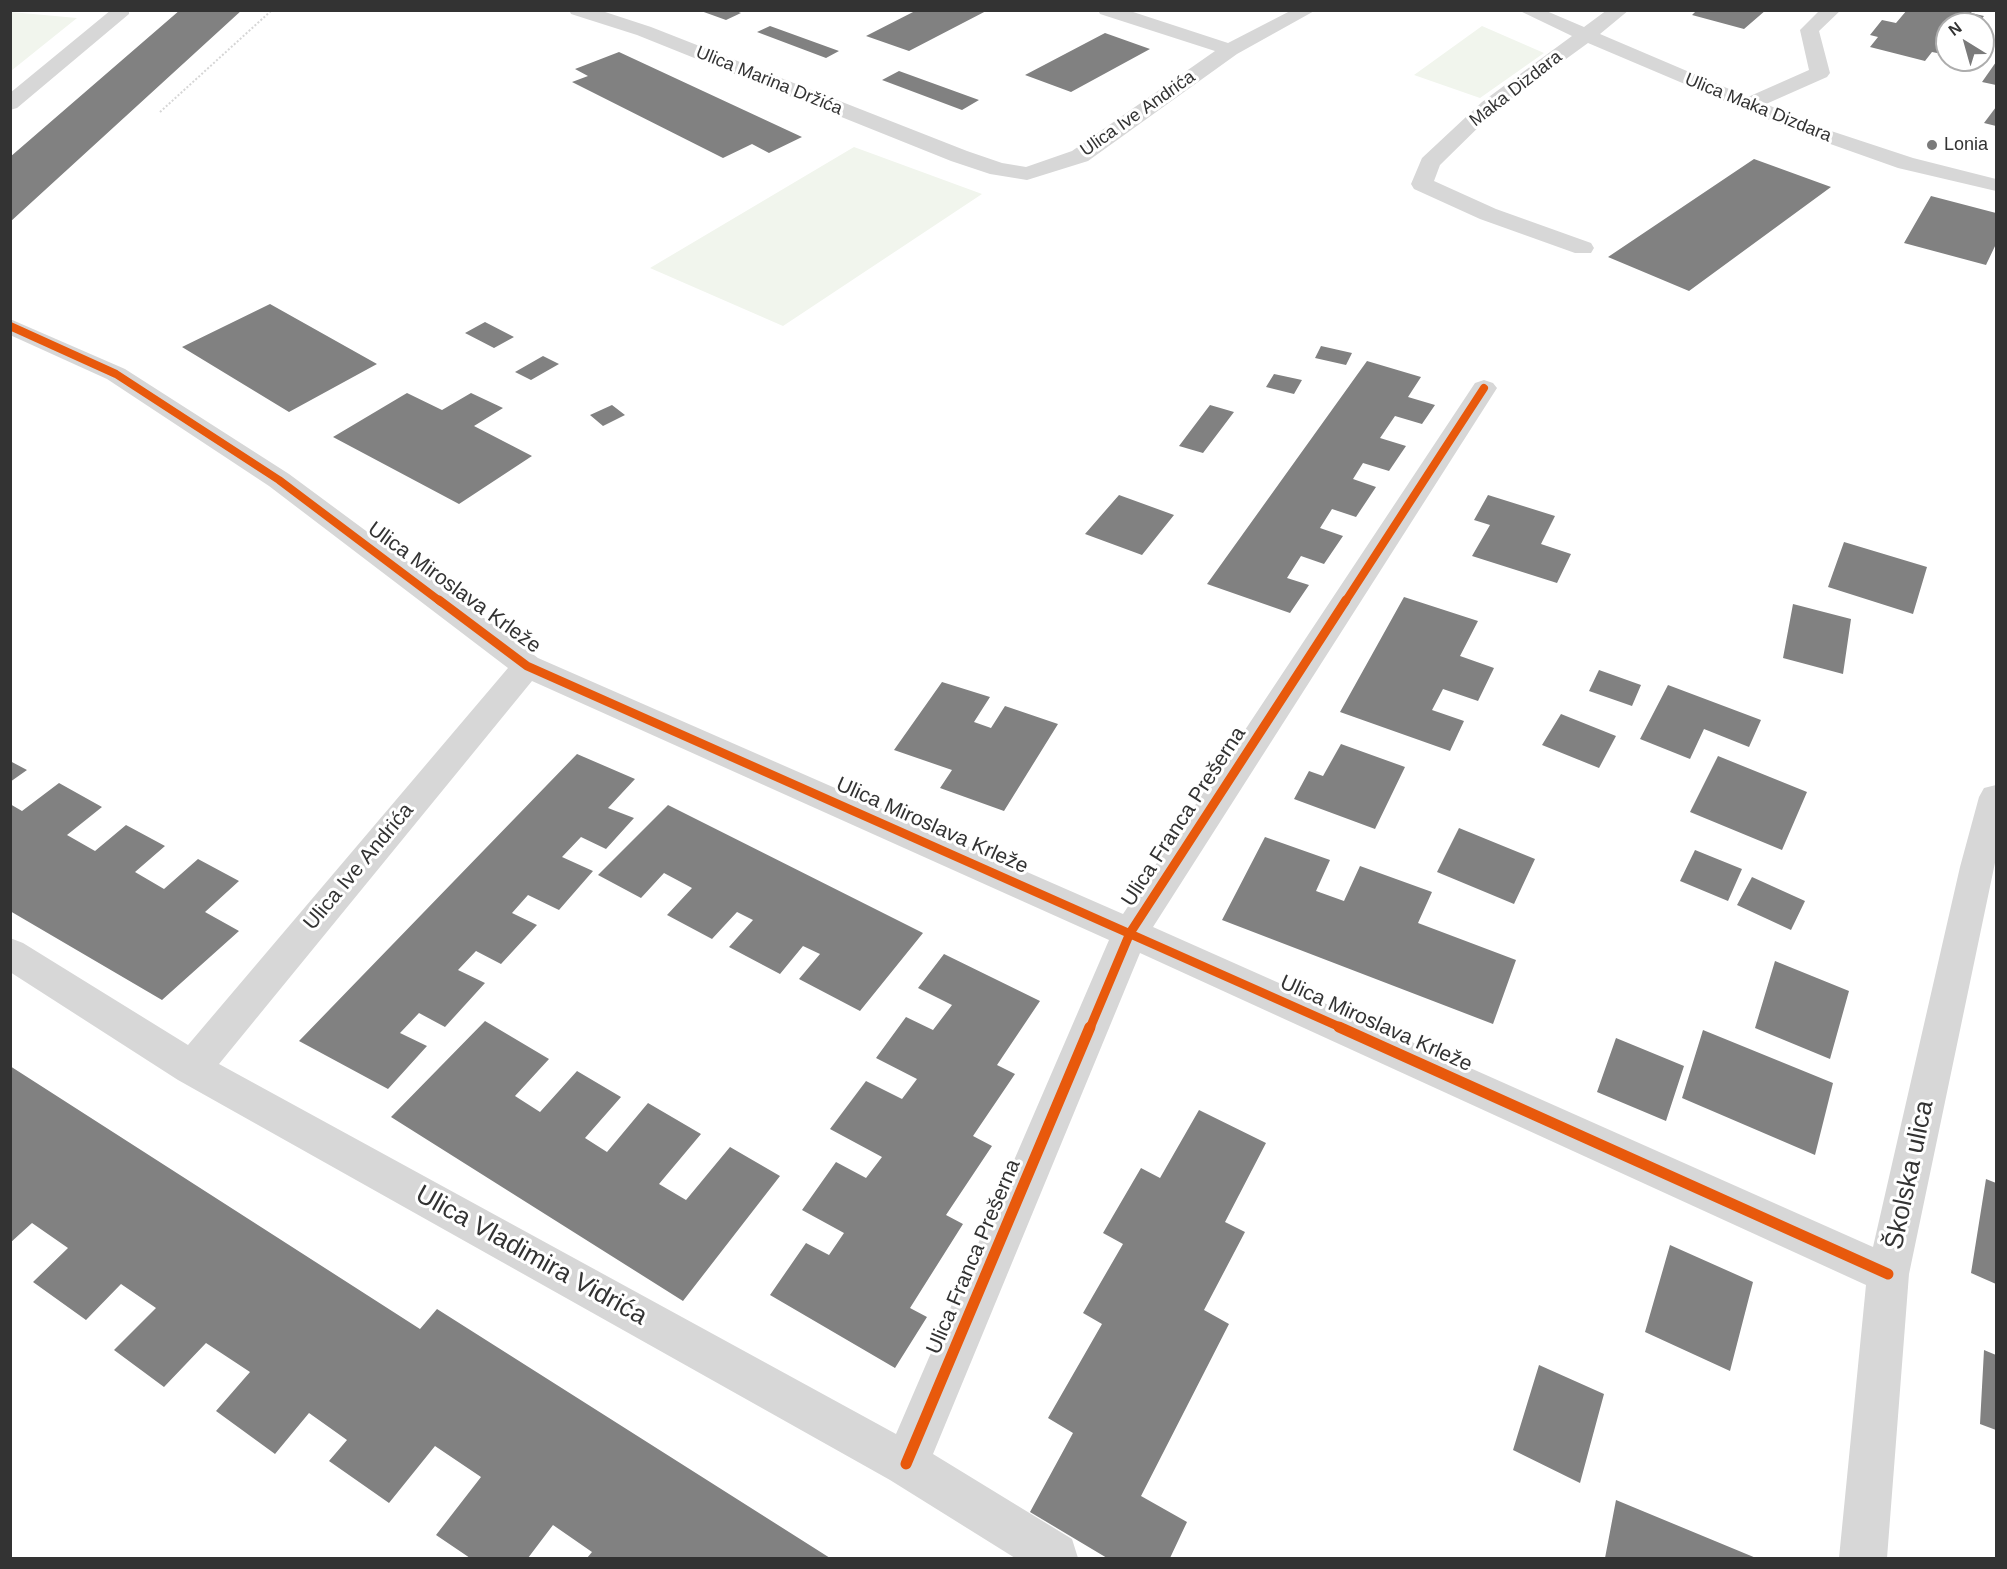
<!DOCTYPE html>
<meta charset="utf-8">
<style>
body{margin:0}
#map{position:relative;width:2007px;height:1569px;overflow:hidden;background:#fff;font-family:Arial,sans-serif}
canvas{display:block}
.frame{position:absolute;inset:0;border:12px solid #333;pointer-events:none}
.north{position:absolute;left:1935px;top:12px;width:60px;height:60px;box-sizing:border-box;background:#fff;border:2px solid #adadad;border-radius:50%;rotate:323deg;font-size:16px;font-weight:700;line-height:24px;text-align:center;color:#333}
.north::after{content:'';display:block;margin:auto;width:21px;height:27px;background:#7a7a7a;clip-path:polygon(50% 0,100% 100%,50% 72%,0 100%)}
</style>
<div id="map">
<canvas width="2007" height="1569"></canvas>
<div class="frame"></div>
<div class="north">N</div>
</div>
<script>
const g = document.querySelector('canvas').getContext('2d');
g.lineJoin = 'round';
function fill(path, color) { g.fillStyle = color; g.fill(path, 'evenodd'); }
const toPath = rows => new Path2D(rows.map(r => 'M' + r).join(''));
function stroke(path, color, width, dash) { g.strokeStyle = color; g.lineWidth = width; g.lineCap = dash ? 'butt' : 'round'; g.setLineDash(dash || []); g.stroke(path); }
function label(font, color, halo, rows, align = 'center') {
  g.font = font + ' Arial,sans-serif'; g.lineWidth = 6; g.setLineDash([]); g.textBaseline = 'middle'; g.strokeStyle = halo; g.fillStyle = color; for (const [text, x, y, turn = 0] of rows) {
    g.save(); g.translate(x, y); g.rotate((+turn || 0) * Math.PI / 180); g.textAlign = isNaN(turn) ? turn : align; if (halo) g.strokeText(text, 0, 0); g.fillText(text, 0, 0); g.restore();
  }
}
const green = toPath([
 [11,12,77,18,11,71],
 [1482,26,1544,53,1480,98,1414,75],
 [854,147,982,194,783,326,650,268]
]);
const building = toPath([
 [180,10,242,10,10,222,10,157],
 [734,10,741,13,726,20,701,11],
 [917,10,988,10,909,51,866,36],
 [1697,10,1766,10,1744,29,1692,15],
 [1907,10,1973,10,1971,13,1984,16,1978,24,1947,24,1947,55,1932,52,1925,61,1870,47,1878,37,1870,35,1882,20,1896,23],
 [770,26,839,51,826,58,757,32],
 [1105,33,1150,49,1071,92,1025,75],
 [619,52,802,137,769,153,752,144,723,158,572,82,588,76,575,69],
 [1996,62,1996,85,1982,82],
 [899,71,979,100,962,110,882,80],
 [1996,107,1996,126,1984,123],
 [1754,159,1831,187,1689,291,1608,257],
 [1931,196,1996,213,1996,244,1986,265,1904,243],
 [270,304,377,364,289,412,182,347],
 [485,322,514,337,494,348,465,333],
 [1321,346,1352,353,1346,365,1315,358],
 [543,356,559,364,531,380,515,372],
 [1367,361,1421,377,1408,397,1435,405,1422,424,1395,416,1380,438,1406,446,1389,471,1363,463,1353,479,1376,487,1356,517,1332,509,1320,528,1343,536,1324,564,1301,556,1287,578,1309,585,1290,613,1207,584],
 [1274,374,1302,380,1294,394,1266,387],
 [407,393,442,410,471,393,503,408,474,426,532,456,459,504,333,437],
 [612,405,625,415,603,426,590,415],
 [1210,405,1234,412,1203,453,1179,446],
 [1119,495,1174,515,1142,555,1085,534],
 [1488,495,1555,516,1541,544,1571,554,1557,583,1472,556,1490,525,1474,520],
 [1844,542,1927,567,1913,614,1828,587],
 [1404,597,1478,621,1460,656,1494,668,1478,701,1443,689,1432,710,1464,721,1450,751,1340,712],
 [1793,604,1851,619,1843,674,1783,658],
 [1599,670,1641,685,1632,706,1589,691],
 [942,682,990,697,974,722,991,728,1005,706,1058,724,1004,811,940,788,952,770,894,750],
 [1668,685,1761,720,1749,747,1704,729,1690,759,1640,739],
 [1561,714,1616,736,1599,768,1542,745],
 [1341,744,1405,767,1375,829,1294,799,1309,771,1323,776],
 [577,754,635,779,608,808,634,818,606,849,581,837,562,857,593,871,559,910,528,895,512,913,537,925,501,964,476,951,458,970,485,983,445,1027,419,1013,400,1033,427,1046,388,1089,299,1041],
 [1718,756,1807,792,1782,850,1690,812],
 [10,761,27,770,10,782],
 [59,783,102,807,67,835,95,851,126,825,165,846,135,872,164,889,198,859,239,881,205,912,239,931,162,1000,10,911,10,804,22,811],
 [668,805,923,933,860,1011,799,979,820,954,803,946,780,974,729,947,753,920,737,912,712,939,667,915,692,888,664,873,641,898,598,875],
 [1459,828,1535,859,1514,904,1437,872],
 [1265,837,1330,860,1316,891,1344,901,1360,866,1432,892,1418,923,1516,960,1493,1024,1222,920],
 [1695,850,1742,869,1728,901,1680,881],
 [1752,877,1805,901,1791,930,1737,905],
 [944,954,1040,1001,997,1065,1015,1074,973,1136,992,1146,946,1215,963,1224,910,1308,927,1317,895,1368,770,1295,806,1243,829,1255,844,1233,802,1210,836,1162,866,1178,882,1157,830,1129,866,1081,902,1099,917,1079,876,1058,906,1017,933,1030,952,1005,918,988],
 [1775,961,1849,991,1830,1059,1755,1028],
 [485,1021,549,1059,515,1096,540,1112,577,1071,621,1097,585,1138,607,1152,648,1103,701,1134,659,1184,686,1200,730,1147,780,1176,683,1301,391,1117],
 [1703,1030,1833,1083,1815,1155,1682,1098],
 [1616,1038,1684,1066,1666,1121,1597,1092],
 [10,1066,420,1329,437,1309,830,1558,587,1558,592,1552,553,1525,528,1558,470,1558,436,1535,481,1477,435,1446,389,1503,329,1461,347,1440,309,1413,275,1454,216,1411,250,1372,206,1343,164,1387,114,1350,156,1308,121,1284,86,1320,33,1282,68,1248,32,1223,10,1243],
 [1199,1110,1266,1143,1225,1222,1245,1232,1204,1310,1229,1324,1141,1496,1187,1522,1170,1558,1107,1558,1030,1512,1073,1433,1048,1418,1102,1324,1083,1313,1123,1244,1103,1233,1141,1168,1160,1178],
 [1986,1179,1996,1183,1996,1284,1971,1273],
 [1670,1245,1753,1282,1730,1371,1645,1332],
 [1984,1350,1996,1355,1996,1430,1980,1424],
 [1539,1365,1604,1394,1580,1483,1513,1450],
 [1616,1500,1756,1558,1605,1558]
]);
const path = toPath([
 [160,112,272,10]
]);
const minor = toPath([
 [111,10,129,10,129,14,17,108,10,110,10,93,111,10],
 [569,10,599,10,651,27,967,151,1002,163,1026,167,1072,151,1215,51,1100,14,1098,10,1127,10,1228,43,1292,10,1316,10,1237,54,1088,161,1027,180,990,174,951,161,637,35,571,14,569,10],
 [1518,10,1544,10,1584,27,1607,10,1629,10,1600,34,1748,97,1809,70,1800,30,1820,10,1841,10,1819,31,1830,73,1827,77,1766,104,1819,127,1913,158,1996,179,1996,191,1898,168,1805,135,1588,43,1496,110,1440,165,1434,181,1496,209,1591,243,1594,248,1591,253,1575,253,1480,219,1414,189,1411,184,1422,158,1482,102,1572,36,1518,10],
 [10,319,125,369,289,474,538,658,1123,914,1475,383,1484,380,1493,383,1497,388,1153,927,1873,1247,1960,867,1979,797,1984,788,1996,785,1996,858,1909,1274,1887,1558,1839,1558,1866,1285,1140,953,933,1454,1072,1539,1078,1558,1015,1558,890,1480,178,1080,10,972,10,938,23,943,188,1045,508,668,269,486,107,379,10,335,10,319],
 [532,681,1109,940,896,1434,219,1064,532,681]
]);
const cyclewayFar2 = toPath([
 [10,326,116,374,279,480,441,602],
 [1345,602,1484,388]
]);
const cyclewayFar1 = toPath([
 [439,600,527,666,1342,1028],
 [1090,1028,1130,933,1346,600]
]);
const cycleway = toPath([
 [1339,1027,1888,1274],
 [906,1464,1090,1027]
]);
const markers = [
 [1932,145,6,"#7a7a7a"]
];
const farStreetnames = [
 ["Ulica Marina Držića",769,81,22],
 ["Maka Dizdara",1516,89,-38],
 ["Ulica Maka Dizdara",1758,108,22],
 ["Ulica Ive Andrića",1138,114,-35]
];
const farPoinames = [
 ["Lonia",1944,145]
];
const streetNames = [
 ["Ulica Miroslava Krleže",454,588,36],
 ["Ulica Franca Prešerna",1184,817,-57],
 ["Ulica Miroslava Krleže",932,826,24],
 ["Ulica Ive Andrića",359,867,-50],
 ["Ulica Miroslava Krleže",1376,1024,24],
 ["Ulica Franca Prešerna",974,1257,-67]
];
const nearStreetnames = [
 ["Školska ulica",1910,1175,-78],
 ["Ulica Vladimira Vidrića",531,1256,29]
];
fill(green, '#f1f5ed');
fill(building, '#818181');
stroke(path, '#d6d6d6', 2, [2, 2]);
fill(minor, '#d7d7d7');
stroke(cyclewayFar2, '#e8590c', 8);
stroke(cyclewayFar1, '#e8590c', 9);
stroke(cycleway, '#e8590c', 11);
for (const [x, y, r, color] of markers) { const dot = new Path2D(); dot.arc(x, y, r, 0, 2 * Math.PI); g.fillStyle = color; g.fill(dot); stroke(dot, '#fff', 2); }
label('18px', '#333', '#fff', farStreetnames);
label('18px', '#333', '#fff', farPoinames, 'left');
label('21px', '#333', '#fff', streetNames);
label('26px', '#333', '#fff', nearStreetnames);
</script>
